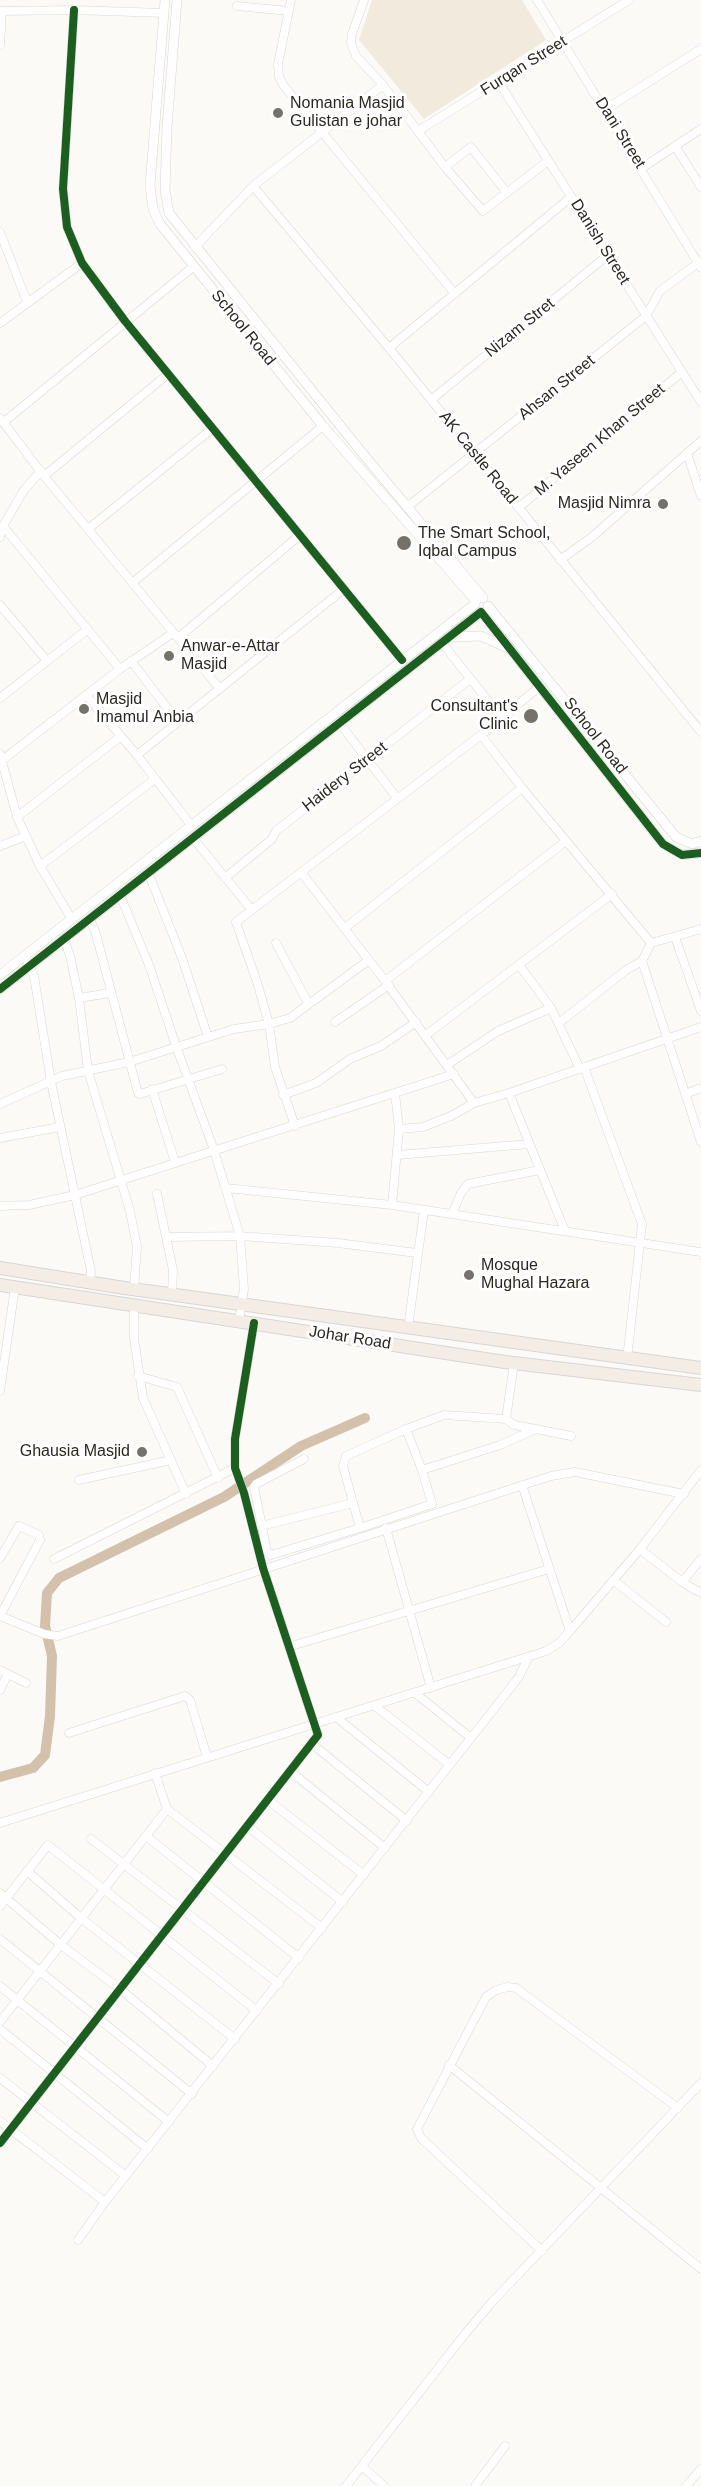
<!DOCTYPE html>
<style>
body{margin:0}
canvas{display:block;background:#fcfaf7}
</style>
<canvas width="701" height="2486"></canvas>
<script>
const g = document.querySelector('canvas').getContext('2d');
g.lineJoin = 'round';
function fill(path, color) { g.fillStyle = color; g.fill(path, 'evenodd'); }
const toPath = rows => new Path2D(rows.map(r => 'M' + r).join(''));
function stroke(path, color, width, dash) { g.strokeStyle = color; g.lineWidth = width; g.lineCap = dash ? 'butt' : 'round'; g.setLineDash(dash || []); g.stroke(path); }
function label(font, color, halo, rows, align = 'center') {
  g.font = font + ' Arial,sans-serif'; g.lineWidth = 6; g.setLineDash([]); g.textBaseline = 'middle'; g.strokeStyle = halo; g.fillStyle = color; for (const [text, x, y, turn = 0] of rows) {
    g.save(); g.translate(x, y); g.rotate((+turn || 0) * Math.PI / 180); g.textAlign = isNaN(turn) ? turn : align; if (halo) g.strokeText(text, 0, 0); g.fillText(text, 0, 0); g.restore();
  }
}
const green = toPath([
 [372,0,522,0,546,40,424,119,359,40]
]);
const canal = toPath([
 [0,1777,33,1768,45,1755,50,1716,52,1656,45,1626,47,1593,59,1578,224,1497,301,1446,365,1418]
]);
const minor = toPath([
 [291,0,278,64,279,77,284,86,455,294],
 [364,0,352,34,351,43,356,56,383,85,445,167,483,211,548,161],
 [537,0,701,268],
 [237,6,288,11],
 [74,10,63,189,67,227,82,263,125,321,402,660],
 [0,11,74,10,164,13],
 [0,45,2,11],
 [498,81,701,402],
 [606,109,701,49],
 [418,131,629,0],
 [675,146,701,187],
 [445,167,471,147,507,193],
 [642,168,701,129],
 [253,186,389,348,701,732],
 [0,232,27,302],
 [195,247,253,186,383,85],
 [0,323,82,263],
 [389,348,571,197],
 [431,400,608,255],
 [0,418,44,476,220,689],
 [4,422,194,266],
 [687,453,701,496],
 [44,476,168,374],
 [407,507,646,316,660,291,698,263],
 [518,508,682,372],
 [3,526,120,669],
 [88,529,213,428],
 [0,537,3,526,24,490,41,471],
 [560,560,592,537,701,441],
 [132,583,323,426],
 [0,605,47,661],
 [178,638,300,535],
 [442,643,501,717],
 [131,661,178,722],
 [86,695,137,755,191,825],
 [0,698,88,629],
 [340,724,397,798],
 [481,735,522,788,651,943],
 [0,754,17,817,40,866,71,918],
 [137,755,344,589],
 [1,761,120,669,173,633],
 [17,817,121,736],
 [193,838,251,909],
 [0,846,26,836],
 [40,866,155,779],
 [148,872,182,958,208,1037],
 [301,872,385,981,474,1103],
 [225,878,272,839,276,831,470,679],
 [120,895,149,965,176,1046,214,1150,240,1236,244,1289,239,1321],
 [90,919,96,934,138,1093,140,1094,222,1069],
 [345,928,522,788],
 [701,929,651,943,642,961,701,1142],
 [675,937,701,1011],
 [64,939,70,956,79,998,88,1071,130,1211,137,1247,134,1289],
 [276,943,308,1003],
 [25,956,34,976,51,1082,91,1271,90,1283],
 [519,965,551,1008,580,1069],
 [385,981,566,841],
 [79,998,110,993],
 [335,1022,389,985],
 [559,1023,626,970,642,961],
 [426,1035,612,894],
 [447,1065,498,1031,551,1008],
 [584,1067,642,1224,627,1359],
 [152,1089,175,1162],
 [509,1093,565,1231],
 [685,1094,701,1088],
 [283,1095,316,1083,350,1059,381,1046,416,1022],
 [0,1104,62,1076,129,1062,234,1029,269,1024,290,1018,369,960],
 [295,1126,275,1067,269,1024,257,982,236,922,481,735,539,687],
 [399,1129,423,1127,451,1116,474,1103,509,1093,701,1027],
 [0,1138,60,1127],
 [397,1155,529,1144],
 [226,1188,392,1205,701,1252],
 [157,1194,173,1270,172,1295],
 [392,1205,399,1129,395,1093],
 [0,1206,29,1205,75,1195,454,1074],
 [452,1214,461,1193,468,1184,540,1170],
 [167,1237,240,1236,338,1243,417,1253],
 [134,1304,134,1338,143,1398,186,1494],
 [408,1328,424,1210],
 [138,1376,177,1387,218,1478],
 [0,1391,15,1287],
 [506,1419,514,1363],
 [406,1429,422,1470,432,1504,360,1528,343,1466,346,1456,406,1429,444,1415,506,1419,514,1425,536,1429],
 [304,1459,256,1484,254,1487,267,1551,271,1555,360,1528],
 [422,1470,500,1445,536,1429,571,1436],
 [79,1480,171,1460],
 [522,1485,570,1631],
 [261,1526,353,1503],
 [386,1528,431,1688],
 [640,1549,682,1582,701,1593],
 [0,1558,19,1526,39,1535,40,1540,0,1616],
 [54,1559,235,1468],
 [613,1580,666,1622],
 [682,1582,701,1559],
 [0,1616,44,1634,58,1636,551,1476,575,1472,684,1494],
 [288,1647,549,1569],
 [0,1670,26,1683],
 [0,1690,8,1674],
 [415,1693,471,1738],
 [375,1706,450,1765],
 [336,1717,429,1792],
 [69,1733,185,1696,190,1700,207,1757],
 [311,1743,407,1821],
 [290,1771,385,1848],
 [155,1773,167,1809,322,1928],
 [268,1800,364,1875],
 [0,1823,546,1651,559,1643,570,1631,640,1549,701,1470],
 [247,1826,343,1902],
 [146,1836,299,1958],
 [91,1839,279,1984],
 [27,1871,81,1918,235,2039],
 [0,1893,61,1945,120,1989,213,2066],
 [0,1906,48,1845,257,2011],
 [0,1939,192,2094],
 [0,1986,169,2122],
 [0,2022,167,1809],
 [0,2029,148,2149],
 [449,2065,701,2269],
 [0,2078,126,2176],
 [0,2121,105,2202],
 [0,2143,318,1735,263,1568,244,1493,235,1468,235,1439,254,1323],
 [78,2240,105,2202,519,1677,528,1658],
 [542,2251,421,2138,417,2129,486,1997,496,1990,508,1987,516,1988,678,2108],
 [362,2466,384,2486],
 [346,2486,465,2334,492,2302,701,2083],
 [475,2486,505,2446],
 [686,2486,701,2469]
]);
const tertiary = toPath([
 [165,0,150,185,153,209,160,224,323,426,476,601],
 [177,0,167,127,165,190,169,213,359,449,483,598],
 [488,606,676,837,692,844,701,841],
 [452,637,481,636,505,647],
 [0,975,475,604],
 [0,989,481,612,663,844,682,855,701,853]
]);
const primary = toPath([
 [0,1268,118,1287,701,1368],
 [0,1285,505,1362,701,1385]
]);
const cycleway = toPath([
 [74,10,63,189,67,227,82,263,125,321,402,660],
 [0,989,481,612,663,844,682,855,701,853],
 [0,2143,318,1735,263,1568,244,1493,235,1468,235,1439,254,1323]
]);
const markers = [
 [278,113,6,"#75716b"],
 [663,504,6,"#75716b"],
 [404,543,8,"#75716b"],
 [169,656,6,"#75716b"],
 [84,709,6,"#75716b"],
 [531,716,8,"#75716b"],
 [469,1275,6,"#75716b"],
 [142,1452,6,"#75716b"]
];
const streetNames = [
 ["Furqan Street",524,66,-32],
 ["Dani Street",620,133,58],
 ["Danish Street",600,242,58],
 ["School Road",243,328,51],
 ["Nizam Stret",520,328,-39],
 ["Ahsan Street",557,388,-39],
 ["M. Yaseen Khan Street",600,440,-40],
 ["AK Castle Road",478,458,51],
 ["School Road",595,736,52],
 ["Haidery Street",345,777,-38],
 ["Johar Road",350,1338,9]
];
const poiNames = [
 ["Nomania Masjid",290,104],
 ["Gulistan e johar",290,122],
 ["Masjid Nimra",651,504,"right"],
 ["The Smart School,",418,534],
 ["Iqbal Campus",418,552],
 ["Anwar-e-Attar",181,647],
 ["Masjid",181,665],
 ["Masjid",96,700],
 ["Imamul Anbia",96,718],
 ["Consultant's",518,707,"right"],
 ["Clinic",518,725,"right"],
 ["Mosque",481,1266],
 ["Mughal Hazara",481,1284],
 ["Ghausia Masjid",130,1452,"right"]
];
fill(green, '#f3eade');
stroke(canal, '#d3c1ab', 10);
stroke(minor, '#dad7d2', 9);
stroke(tertiary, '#dad7d2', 10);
stroke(primary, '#d8d6d4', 14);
stroke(minor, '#fffefe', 8);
stroke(tertiary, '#fffefe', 9);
stroke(primary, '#f3ede6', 12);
stroke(cycleway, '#1b5e20', 8);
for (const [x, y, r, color] of markers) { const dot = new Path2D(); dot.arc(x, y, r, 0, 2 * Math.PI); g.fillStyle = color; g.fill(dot); stroke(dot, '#fff', 2); }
label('16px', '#2c2720', '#fff', streetNames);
label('16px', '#2c2720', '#fff', poiNames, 'left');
</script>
